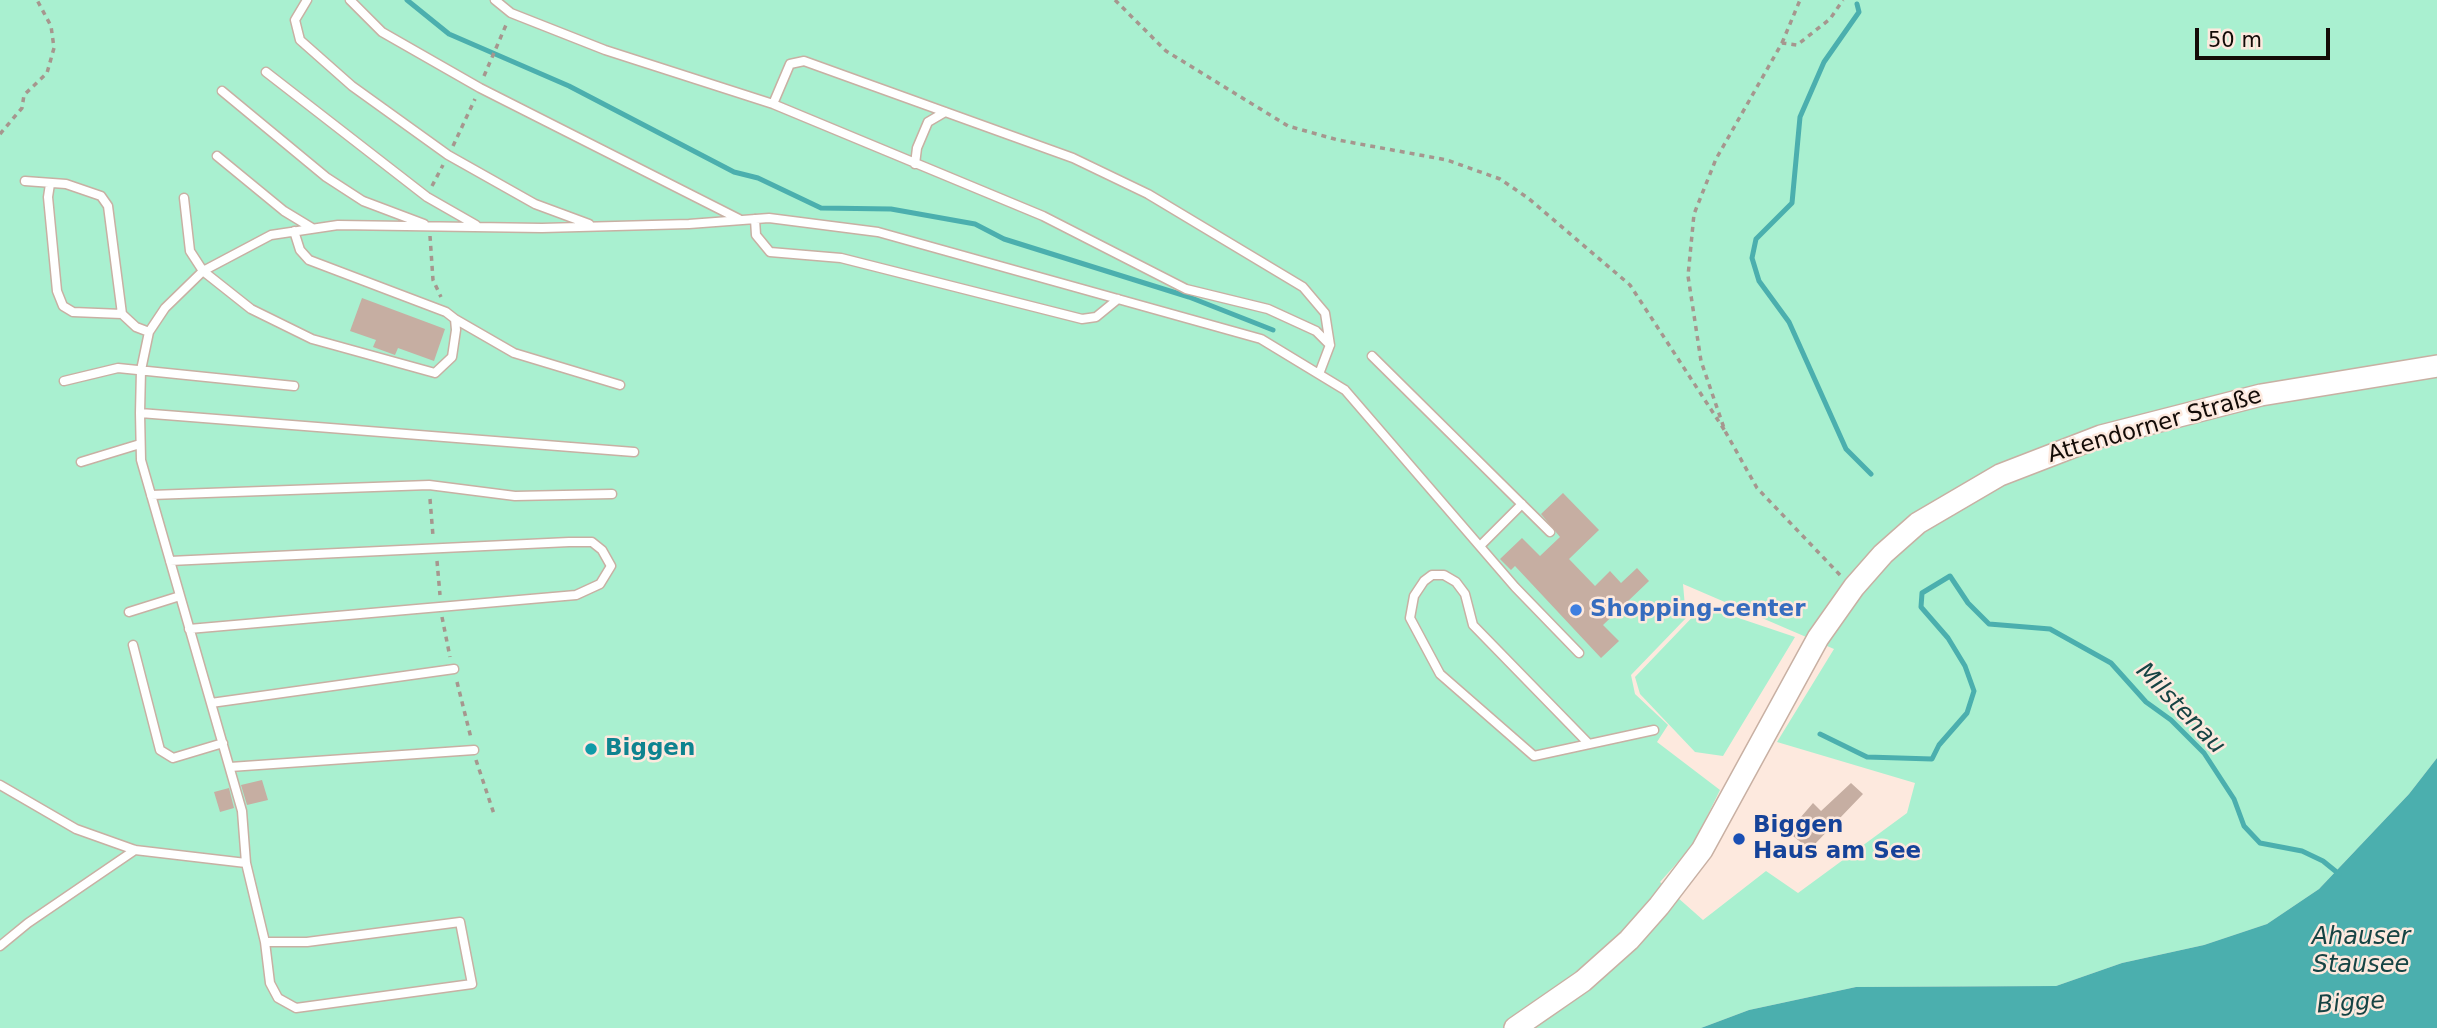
<!DOCTYPE html>
<meta charset="utf-8">
<style>
body{margin:0}
#map{position:relative;width:2437px;height:1028px;overflow:hidden;background:#fde9de;font-family:"DejaVu Sans",sans-serif}
canvas{display:block}
.scale{position:absolute;left:2195px;top:28px;width:135px;height:32px;box-sizing:border-box;border:4px solid #130b07;border-top:0;padding-left:9px;font-size:21px;line-height:24px;white-space:nowrap;color:#130b07;-webkit-text-stroke:5px #fde9de;paint-order:stroke}
</style>
<div id="map">
<canvas width="2437" height="1028"></canvas>
<div class="scale">50 m</div>
</div>
<script>
const g = document.querySelector('canvas').getContext('2d');
g.lineJoin = 'round';
function fill(path, color) { g.fillStyle = color; g.fill(path, 'evenodd'); }
const toPath = rows => new Path2D(rows.map(r => 'M' + r).join(''));
function stroke(path, color, width, dash) { g.strokeStyle = color; g.lineWidth = width; g.lineCap = dash ? 'butt' : 'round'; g.setLineDash(dash || []); g.stroke(path); }
function label(font, color, halo, rows, align = 'center') {
  g.font = font + ' "DejaVu Sans",sans-serif'; g.lineWidth = 5; g.setLineDash([]); g.textBaseline = 'middle'; g.strokeStyle = halo; g.fillStyle = color; for (const [text, x, y, turn = 0] of rows) {
    g.save(); g.translate(x, y); g.rotate((+turn || 0) * Math.PI / 180); g.textAlign = isNaN(turn) ? turn : align; if (halo) g.strokeText(text, 0, 0); g.fillText(text, 0, 0); g.restore();
  }
}
const green = toPath([
 [0,0,2437,0,2437,758,2409,794,2319,889,2267,924,2204,945,2122,963,2056,986,1856,987,1749,1010,1701,1028,0,1028],
 [1683,584,1834,649,1777,742,1915,783,1907,813,1798,893,1766,871,1703,920,1660,882,1693,845,1720,790,1657,742,1668,725,1635,694,1631,675,1686,618],
 [1703,606,1795,637,1723,756,1695,752,1640,694,1635,677]
]);
const water = toPath([
 [2437,758,2437,1028,1701,1028,1749,1010,1856,987,2056,986,2122,963,2204,945,2267,924,2319,889,2409,794]
]);
const stream = toPath([
 [407,0,449,34,569,86,734,172,758,178,821,208,891,209,975,224,1004,239,1189,297,1273,330],
 [1857,4,1859,12,1824,62,1800,117,1792,203,1756,239,1752,258,1759,281,1789,322,1846,449,1871,474],
 [1820,734,1867,757,1932,759,1939,745,1967,713,1974,691,1965,666,1948,638,1921,607,1922,593,1950,576,1968,603,1989,624,2050,629,2111,663,2146,702,2171,720,2204,753,2234,799,2244,826,2260,843,2302,851,2323,861,2339,874]
]);
const building = toPath([
 [362,298,445,329,434,361,398,348,395,355,373,347,376,340,350,331],
 [1563,493,1599,530,1569,559,1595,586,1610,571,1621,583,1637,568,1649,581,1603,625,1619,641,1601,658,1515,566,1511,570,1500,559,1522,538,1540,556,1560,537,1541,514],
 [262,780,268,800,247,805,241,785],
 [1851,783,1863,794,1813,846,1808,848,1788,832,1813,803,1821,811],
 [229,788,234,808,220,812,214,792]
]);
const path = toPath([
 [1115,0,1166,51,1288,126,1338,140,1447,160,1500,179,1528,198,1630,285,1725,431],
 [1782,43,1800,0],
 [484,76,506,25],
 [0,134,22,108,24,95,47,73,54,48,51,26,37,0],
 [453,146,475,99],
 [432,186,443,165],
 [430,236,433,280,441,297],
 [430,499,433,536],
 [437,561,440,595],
 [1840,575,1757,488,1725,431,1701,361,1688,276,1694,214,1716,159,1782,43,1797,45,1830,19,1843,0],
 [442,617,450,657],
 [457,682,471,738],
 [476,760,494,814]
]);
const lane = toPath([
 [307,0,295,20,300,40,352,86,448,155,535,204,589,224],
 [350,0,382,32,480,88,739,219],
 [495,0,511,13,605,50,773,104,1043,216,1186,289,1268,309,1316,331,1330,345],
 [266,72,427,197,476,225],
 [222,91,326,177,363,201,424,224],
 [773,104,790,64,804,61,1073,158,1148,194,1303,287,1325,313,1330,345,1319,374],
 [217,156,284,211,312,228],
 [915,164,917,148,928,122,945,112],
 [25,181,66,184,101,196,108,206,122,314,136,327,149,332],
 [50,184,48,197,57,291,63,306,73,312,122,314],
 [184,198,190,251,203,271,251,309,312,339,435,373,452,357,456,330,455,319,446,312,309,260,300,250,294,231],
 [755,219,756,235,770,252,841,258,1082,319,1096,317,1118,299],
 [455,319,514,353,620,385],
 [1372,356,1550,532],
 [64,381,118,368,294,386],
 [140,413,634,452],
 [81,462,140,444],
 [151,495,429,485,515,496,612,494],
 [1480,546,1522,504],
 [170,561,569,542,592,542,602,550,611,566,600,584,576,595,189,629],
 [129,612,180,596],
 [133,645,160,750,173,758,223,743],
 [211,703,454,669],
 [1589,744,1473,625,1465,594,1456,582,1444,575,1432,575,1424,581,1414,596,1410,618,1440,674,1534,756,1654,730],
 [230,767,474,750],
 [0,785,76,829,135,850,246,863],
 [265,942,270,983,278,998,296,1008,472,984,460,922,307,942,265,942,246,863,242,811,141,460,140,413,141,370,149,332,165,308,203,271,271,235,338,225,542,228,689,224,769,218,878,232,1261,339,1345,390,1515,587,1579,653],
 [0,946,28,923,135,850]
]);
const secondary = toPath([
 [1515,1028,1583,981,1629,940,1659,906,1702,850,1818,638,1854,587,1883,554,1918,523,2000,475,2101,436,2261,395,2437,366]
]);
const markers = [
 [1576,610,7,"#3f7fe0"],
 [591,749,7,"#0f9aa8"],
 [1739,839,7,"#1a4fb4"]
];
const streetNames = [
 ["Attendorner Straße",2155,426,-16]
];
const shopNames = [
 ["Shopping-center",1590,610]
];
const cultureNames = [
 ["Biggen",605,749]
];
const transitNames = [
 ["Biggen",1753,826],
 ["Haus am See",1753,852]
];
const waterNames = [
 ["Milstenau",2180,709,46],
 ["Ahauser",2361,938],
 ["Stausee",2361,966],
 ["Bigge",2351,1004,-4]
];
fill(green, '#a9f0d0');
fill(water, '#4bafae');
stroke(stream, '#4bafae', 5);
fill(building, '#c6aea2');
stroke(lane, '#c8b0a3', 11);
stroke(secondary, '#c8b0a3', 24);
stroke(path, '#a6968e', 3.5, [5, 5]);
stroke(lane, '#fff', 8);
stroke(secondary, '#fff', 21);
for (const [x, y, r, color] of markers) { const dot = new Path2D(); dot.arc(x, y, r, 0, 2 * Math.PI); g.fillStyle = color; g.fill(dot); stroke(dot, '#fde9de', 2.5); }
label('23px', '#130b07', '#fde9de', streetNames);
label('bold 23px', '#366cbe', '#fde9de', shopNames, 'left');
label('bold 23px', '#0d838f', '#fde9de', cultureNames, 'left');
label('bold 23px', '#164399', '#fde9de', transitNames, 'left');
label('italic 24px', '#164444', '#fde9de', waterNames);
</script>
